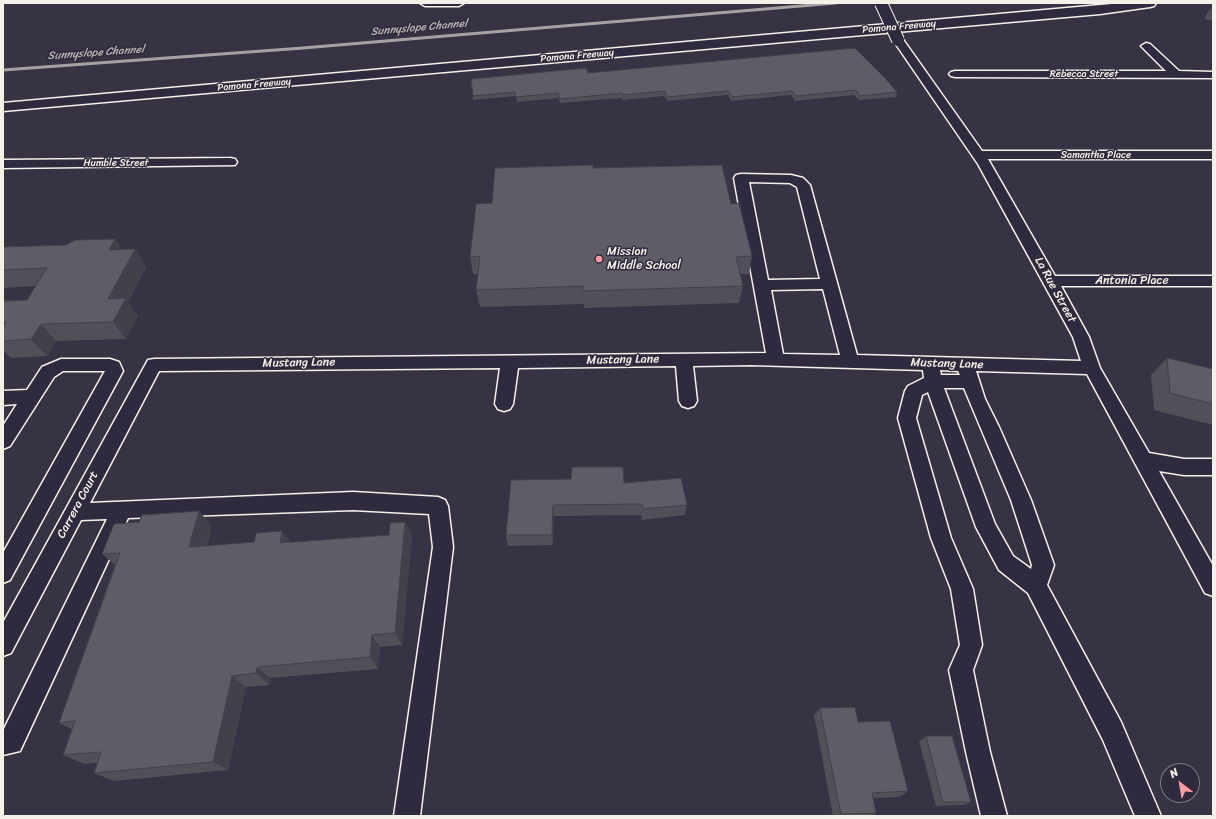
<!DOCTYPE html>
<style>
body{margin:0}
#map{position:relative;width:1216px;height:819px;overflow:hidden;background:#373244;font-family:Sriracha,sans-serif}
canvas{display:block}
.frame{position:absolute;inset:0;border:4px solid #f4f1e8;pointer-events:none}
.north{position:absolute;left:1160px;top:763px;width:40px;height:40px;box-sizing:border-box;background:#2f2a3d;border:1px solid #7e7a81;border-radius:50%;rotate:329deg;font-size:11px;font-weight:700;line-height:16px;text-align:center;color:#f4f1e8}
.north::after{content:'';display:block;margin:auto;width:14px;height:18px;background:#ff9aa2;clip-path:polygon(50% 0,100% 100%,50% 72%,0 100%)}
</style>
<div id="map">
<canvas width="1216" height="819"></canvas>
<div class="frame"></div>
<div class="north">N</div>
</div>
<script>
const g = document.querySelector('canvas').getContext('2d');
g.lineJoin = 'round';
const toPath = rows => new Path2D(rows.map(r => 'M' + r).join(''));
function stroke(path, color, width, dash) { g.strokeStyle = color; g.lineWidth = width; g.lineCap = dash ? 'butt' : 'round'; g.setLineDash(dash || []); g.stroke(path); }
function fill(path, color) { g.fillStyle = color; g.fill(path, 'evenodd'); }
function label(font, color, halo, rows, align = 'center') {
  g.font = font + ' Sriracha,sans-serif'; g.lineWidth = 3; g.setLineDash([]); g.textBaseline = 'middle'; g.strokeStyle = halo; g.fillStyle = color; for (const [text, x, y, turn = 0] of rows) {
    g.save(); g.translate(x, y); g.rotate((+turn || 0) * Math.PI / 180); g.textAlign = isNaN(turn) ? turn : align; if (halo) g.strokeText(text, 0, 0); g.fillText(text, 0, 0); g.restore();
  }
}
const stream = toPath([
 [3,70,303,48,836,3]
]);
const minor = toPath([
 [420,3,464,3,459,6,425,6,420,3],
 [898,37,902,38,982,151,1213,151,1213,159,988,159,1055,276,1213,276,1213,286,1061,286,1089,337,1100,368,1149,453,1184,459,1213,459,1213,475,1184,475,1159,471,1213,566,1213,596,1205,593,1087,374,976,371,985,399,999,427,1031,500,1054,565,1047,585,1121,722,1161,816,1135,816,1103,740,1028,593,999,570,976,527,928,392,922,395,916,418,951,538,973,589,982,645,973,670,990,752,1007,816,981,816,966,752,949,670,960,645,951,589,931,538,898,418,905,391,908,386,924,378,923,370,751,365,693,366,697,401,694,406,688,408,682,406,679,401,676,366,518,368,513,404,510,409,504,411,498,409,495,404,500,368,159,371,90,503,353,492,438,497,445,500,448,506,453,547,420,816,394,816,433,547,429,514,353,510,128,518,20,751,3,755,3,731,107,519,81,520,11,653,3,656,3,623,148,360,154,359,766,353,734,178,736,175,741,174,791,175,803,178,810,185,857,355,1081,361,1073,337,978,164,893,40,898,37],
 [749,182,790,183,797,187,820,279,768,280,749,182],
 [823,289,840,355,783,354,771,290,823,289],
 [940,370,958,371,960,375,941,375,940,370],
 [944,388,964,388,1011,500,1032,565,1031,569,1013,556,995,524,944,388],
 [1146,43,1150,44,1179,71,1213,72,1213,78,955,77,951,76,949,74,951,72,955,71,1166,71,1141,46,1146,43],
 [230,158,235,159,237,162,235,165,3,168,3,160,230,158],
 [61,359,110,359,119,362,123,371,10,580,3,583,3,553,105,371,63,371,54,377,10,446,3,449,3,426,17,404,3,405,3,391,27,390,42,367,61,359]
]);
const highway = toPath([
 [1123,3,1156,3,1154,6,1150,7,1100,14,3,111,3,103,1123,3]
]);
const minorBridge = toPath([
 [881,3,898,40]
]);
const wall = toPath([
 [1213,8,1213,21,1205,19,1205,17,1210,9],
 [588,73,897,92,896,97,859,100,854,95,795,101,791,95,731,101,728,95,667,101,664,96,623,100,622,98,560,103,559,98,517,102,516,96,473,100,471,79],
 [593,168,731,204,752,256,749,274,740,274,743,286,739,303,584,308,584,304,480,307,476,290,478,274,473,274,470,257,492,203],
 [3,247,123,249,135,249,146,267,128,302,138,316,126,339,56,341,47,356,11,358,3,350,3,301,27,300,35,286,3,288],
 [1167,358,1213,369,1213,425,1154,410,1151,375],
 [511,480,624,483,687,505,685,515,642,520,641,515,554,516,553,545,508,546,506,535],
 [405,522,412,536,402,645,380,647,378,669,270,678,269,685,246,687,228,770,114,781,94,773,97,763,84,764,63,755,72,729,59,723,115,565,102,554,212,526,207,546,291,543,389,535],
 [820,708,858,722,908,791,899,797,873,798,876,813,871,816,833,816,814,715],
 [926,736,971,802,963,805,936,806,919,741]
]);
const shadedWall = toPath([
 [115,239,127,256,109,250],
 [135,249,146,267,128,302,138,316,126,339,113,322,108,299],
 [41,324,56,341,47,356,31,339],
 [553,505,554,516,553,545,552,535],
 [199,511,212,526,202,561,189,547],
 [405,522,412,536,402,645,395,633],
 [282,531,293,545,280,543],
 [372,635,380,647,378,669,370,657],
 [257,667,270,678,269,685,256,673],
 [232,676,246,687,228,770,213,762]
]);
const building = toPath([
 [1213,8,1213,12,1210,11,1210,9,1213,8],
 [855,48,885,78,897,92,860,96,856,90,796,96,792,91,732,97,728,91,667,97,665,91,623,95,622,93,560,99,558,93,516,97,515,92,473,96,471,79,586,68,588,73,855,48],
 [593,165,593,168,722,165,731,204,739,203,752,256,736,257,743,286,583,291,583,286,476,290,480,256,470,257,476,204,492,203,495,168,593,165],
 [115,239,109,250,135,249,108,299,126,298,113,322,41,324,31,339,3,341,3,327,6,322,3,322,3,301,27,300,47,268,3,270,3,247,66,245,75,240,115,239],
 [1167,358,1213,369,1213,404,1170,393,1167,358],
 [572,467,623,467,624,483,681,478,687,505,643,509,642,504,553,505,552,535,506,535,511,480,571,479,572,467],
 [199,511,189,547,254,542,256,533,282,531,280,543,389,535,390,523,405,522,395,633,372,635,370,657,257,667,256,673,232,676,213,762,94,773,101,752,63,755,75,721,59,723,120,553,102,554,114,524,139,522,142,515,199,511],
 [855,707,858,722,890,721,908,791,872,793,876,813,841,814,820,708,855,707],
 [926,736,952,736,971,802,943,802,926,736]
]);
const markers = [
 [599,259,4,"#ff9aa2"]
];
const farStreetnames = [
 ["Pomona Freeway",899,27,-5],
 ["Pomona Freeway",577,56,-5],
 ["Rebecca Street",1084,74],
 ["Pomona Freeway",254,85,-5],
 ["Samantha Place",1096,155],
 ["Humble Street",116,163]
];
const farWaternames = [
 ["Sunnyslope Channel",419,28,-5],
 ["Sunnyslope Channel",96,53,-4]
];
const poiNames = [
 ["Mission",607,252],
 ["Middle School",607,266]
];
const streetNames = [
 ["Antonia Place",1132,281],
 ["La Rue Street",1055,290,61],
 ["Mustang Lane",623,360,-1],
 ["Mustang Lane",299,363,-1],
 ["Mustang Lane",947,364,2],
 ["Carrera Court",78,505,-62]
];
stroke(stream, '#a6a2a4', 3);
stroke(minor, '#f4f1e8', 3);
stroke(highway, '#f4f1e8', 3);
fill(minor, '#2f2a3d');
fill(highway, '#2f2a3d');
stroke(minorBridge, '#f4f1e8', 14, []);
stroke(minorBridge, '#2f2a3d', 12);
fill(wall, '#524f59');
fill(shadedWall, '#424048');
fill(building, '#5f5c67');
stroke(building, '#424048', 1);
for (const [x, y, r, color] of markers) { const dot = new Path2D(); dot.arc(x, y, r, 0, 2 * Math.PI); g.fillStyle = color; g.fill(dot); stroke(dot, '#2f2a3d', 1.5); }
label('10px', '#f4f1e8', '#2f2a3d', farStreetnames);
label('italic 11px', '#bab6b5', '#2f2a3d', farWaternames);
label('12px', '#f4f1e8', '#2f2a3d', poiNames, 'left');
label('12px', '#f4f1e8', '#2f2a3d', streetNames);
</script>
